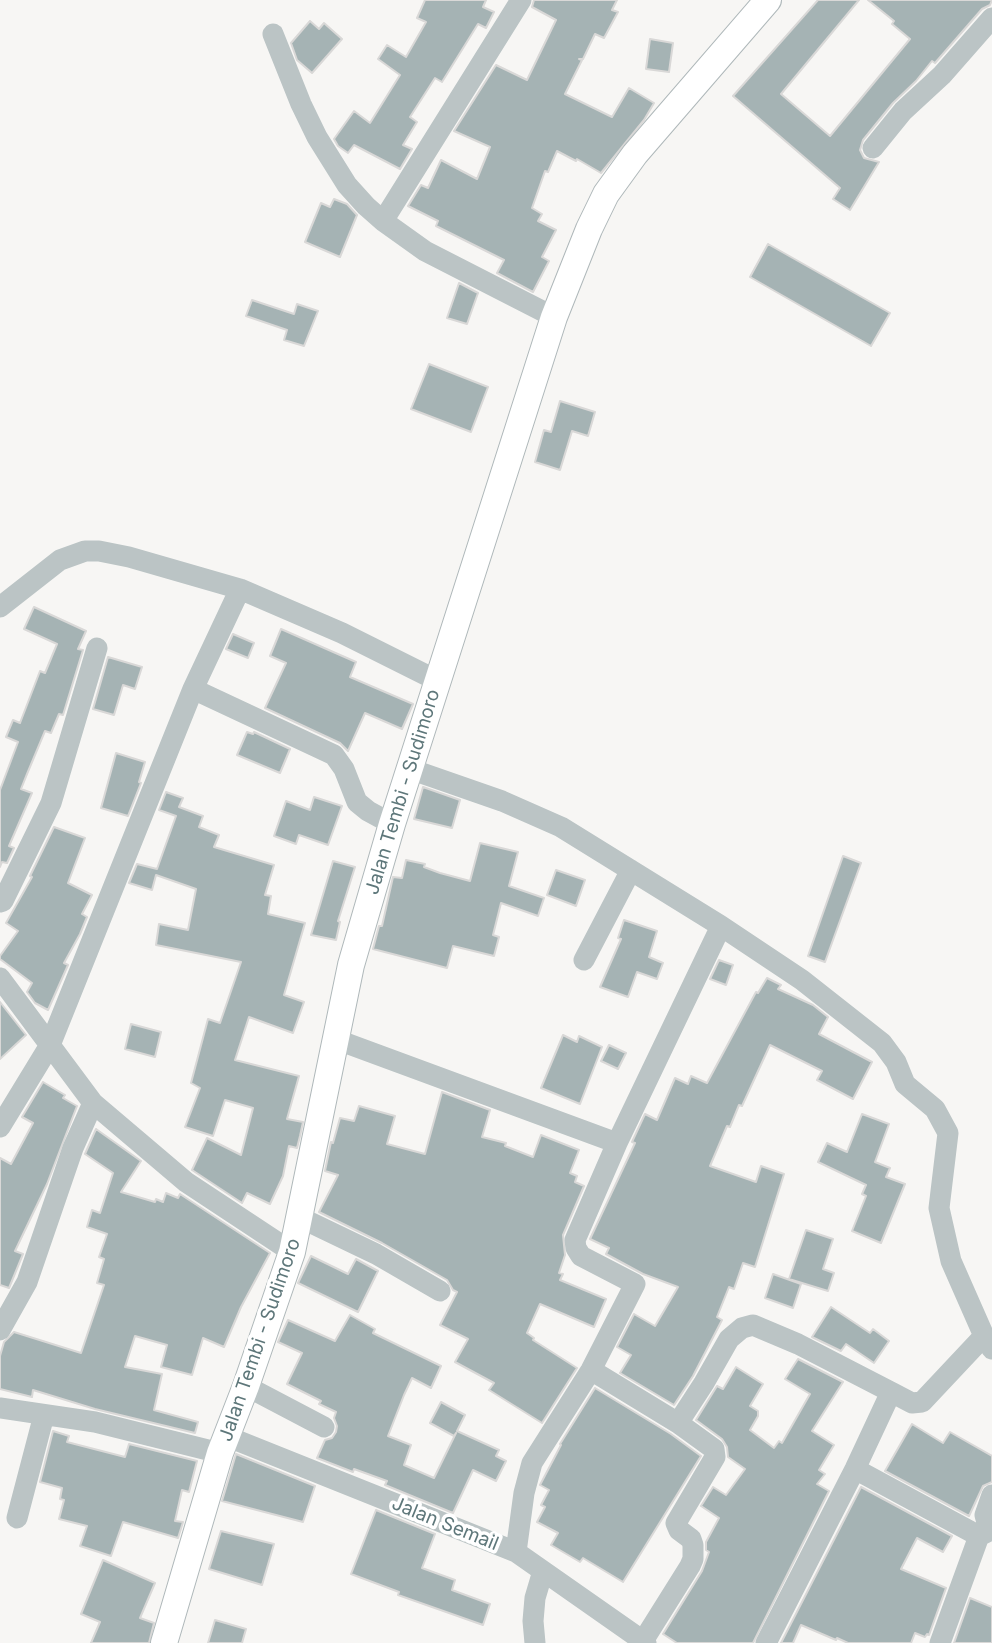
<!DOCTYPE html>
<style>
body{margin:0}
canvas{display:block;background:#f7f6f4}
</style>
<canvas width="992" height="1643"></canvas>
<script>
const g = document.querySelector('canvas').getContext('2d');
g.lineJoin = 'round';
function fill(path, color) { g.fillStyle = color; g.fill(path, 'evenodd'); }
const toPath = rows => new Path2D(rows.map(r => 'M' + r).join(''));
function stroke(path, color, width, dash) { g.strokeStyle = color; g.lineWidth = width; g.lineCap = dash ? 'butt' : 'round'; g.setLineDash(dash || []); g.stroke(path); }
function label(font, color, halo, rows, align = 'center') {
  g.font = font + ' Inter,sans-serif'; g.lineWidth = 7; g.setLineDash([]); g.textBaseline = 'middle'; g.strokeStyle = halo; g.fillStyle = color; for (const [text, x, y, turn = 0] of rows) {
    g.save(); g.translate(x, y); g.rotate((+turn || 0) * Math.PI / 180); g.textAlign = isNaN(turn) ? turn : align; if (halo) g.strokeText(text, 0, 0); g.fillText(text, 0, 0); g.restore();
  }
}
const building = toPath([
 [425,0,486,0,483,7,494,12,486,28,478,24,442,82,435,78,410,117,417,122,403,145,412,149,400,169,354,145,348,153,338,146,334,139,354,111,370,123,400,75,378,59,387,45,406,57,426,22,417,18,425,0],
 [534,0,617,0,612,10,618,12,604,38,595,34,583,59,579,59,582,60,565,94,612,117,629,88,654,103,644,120,601,173,577,159,576,161,557,151,548,172,545,171,532,208,542,214,538,221,556,230,542,257,549,261,533,292,497,273,504,260,436,226,438,221,408,206,421,185,428,188,441,160,477,179,490,147,454,131,496,65,527,80,556,20,532,7,534,0],
 [818,0,859,0,781,94,830,136,910,39,892,24,894,21,868,0,992,0,990,5,982,9,935,63,932,61,916,81,893,103,863,140,860,150,864,158,879,162,850,210,833,199,840,188,733,96,818,0],
 [310,21,319,29,324,23,342,39,312,73,297,60,291,43,310,21],
 [650,39,673,43,669,72,646,69,650,39],
 [334,199,347,204,357,215,340,257,305,242,321,203,330,207,334,199],
 [768,244,890,313,871,346,750,277,768,244],
 [459,283,478,293,467,324,447,318,459,283],
 [252,300,294,314,297,304,318,311,304,346,284,340,287,330,246,316,252,300],
 [429,364,488,387,471,432,411,409,429,364],
 [560,401,595,412,588,436,572,431,560,470,535,462,544,430,551,432,560,401],
 [34,607,86,631,78,649,83,650,63,715,59,714,51,733,45,731,27,774,21,789,32,793,9,846,14,848,7,863,2,862,0,867,0,790,18,742,6,737,13,720,20,723,40,671,45,673,57,644,24,629,34,607],
 [281,629,356,662,350,677,413,704,402,729,365,713,348,751,340,743,265,708,286,663,270,656,281,629],
 [233,634,254,643,248,658,226,649,233,634],
 [108,657,142,667,135,689,123,685,114,715,93,709,108,657],
 [247,732,253,734,254,732,290,749,280,773,237,755,247,732],
 [116,753,145,762,139,782,141,783,128,816,101,808,116,753],
 [423,787,460,800,452,828,414,819,423,787],
 [166,792,183,798,179,807,203,816,199,827,219,835,214,847,274,865,265,895,271,896,268,914,305,923,284,995,304,1002,293,1033,249,1017,235,1060,299,1076,287,1119,303,1122,300,1136,297,1148,289,1146,283,1176,270,1204,247,1193,242,1203,192,1170,207,1138,241,1155,253,1108,225,1100,213,1136,185,1127,200,1088,191,1083,208,1019,220,1023,241,962,156,945,159,924,188,930,196,889,156,875,152,890,129,883,137,864,157,869,176,816,159,810,166,792],
 [314,797,342,806,328,845,299,835,296,844,274,836,286,801,310,810,314,797],
 [54,827,85,838,68,883,92,895,82,914,87,917,80,934,64,963,68,965,48,1010,35,1003,27,992,32,983,0,959,0,956,18,931,6,923,32,877,30,876,54,827],
 [480,843,518,852,509,886,544,898,538,916,501,903,493,935,499,937,494,956,453,946,447,968,373,949,379,926,382,926,393,877,402,878,406,860,425,864,424,867,440,873,470,881,480,843],
 [843,856,861,863,825,962,808,956,843,856],
 [333,861,355,867,338,921,340,922,336,940,311,935,333,861],
 [556,870,585,880,576,906,547,895,556,870],
 [624,920,657,931,649,957,663,963,657,979,637,972,628,997,600,987,621,939,618,938,624,920],
 [719,960,733,965,726,985,710,979,719,960],
 [767,978,781,985,778,989,813,1005,828,1017,819,1034,872,1062,853,1099,817,1080,822,1071,770,1045,742,1106,739,1105,730,1127,727,1126,710,1166,756,1182,761,1166,784,1174,755,1267,743,1263,734,1289,729,1287,717,1317,722,1320,693,1376,674,1405,620,1373,631,1355,617,1347,634,1314,655,1326,678,1287,643,1274,606,1254,609,1248,590,1239,635,1143,632,1142,645,1114,657,1120,675,1078,688,1084,691,1076,707,1083,756,992,758,993,767,978],
 [0,1002,26,1035,0,1059,0,1002],
 [131,1024,161,1032,155,1057,125,1049,131,1024],
 [563,1035,577,1042,579,1036,602,1047,580,1104,541,1088,563,1035],
 [609,1045,626,1053,618,1069,601,1061,609,1045],
 [43,1082,65,1095,63,1098,77,1106,47,1184,15,1251,23,1254,9,1288,0,1285,0,1158,11,1164,33,1123,22,1117,43,1082],
 [442,1092,490,1110,482,1137,506,1143,505,1146,533,1157,541,1135,579,1150,570,1173,577,1176,575,1182,584,1186,563,1235,565,1255,559,1273,563,1274,560,1280,606,1299,594,1327,540,1304,527,1333,534,1338,533,1340,577,1368,542,1423,489,1390,494,1383,455,1362,468,1339,440,1325,457,1292,453,1290,447,1280,382,1243,319,1212,338,1175,325,1171,331,1142,333,1143,340,1118,354,1121,359,1106,395,1116,387,1144,425,1154,442,1092],
 [862,1114,889,1124,875,1162,890,1168,886,1177,905,1184,881,1243,852,1231,866,1196,862,1194,866,1185,818,1162,827,1143,847,1152,862,1114],
 [96,1129,141,1161,121,1192,155,1202,156,1199,163,1202,166,1193,178,1198,180,1194,270,1253,241,1307,224,1347,203,1338,192,1375,161,1367,167,1345,135,1336,125,1367,162,1374,154,1410,198,1422,195,1433,95,1409,33,1390,32,1397,0,1389,0,1356,4,1342,14,1332,81,1353,104,1285,97,1283,104,1259,99,1257,107,1234,87,1227,92,1210,100,1213,113,1173,85,1154,96,1129],
 [806,1230,833,1239,823,1269,834,1273,828,1291,789,1279,806,1230],
 [311,1256,348,1274,356,1259,378,1271,358,1312,298,1283,311,1256],
 [773,1274,801,1284,793,1308,765,1298,773,1274],
 [831,1307,870,1333,873,1329,889,1341,874,1363,846,1344,841,1351,812,1337,831,1307],
 [350,1315,375,1329,373,1333,441,1366,431,1388,412,1378,404,1395,388,1436,411,1445,404,1465,434,1478,456,1433,454,1436,430,1423,441,1402,465,1415,457,1431,499,1450,496,1456,506,1461,496,1481,473,1470,453,1513,385,1485,387,1481,354,1469,353,1472,317,1458,325,1440,332,1438,336,1432,337,1426,334,1418,336,1412,319,1404,321,1401,287,1384,302,1353,278,1342,288,1320,335,1341,350,1315],
 [798,1359,843,1382,812,1431,834,1445,819,1470,825,1474,817,1484,829,1491,753,1643,677,1643,663,1634,702,1571,709,1552,706,1550,706,1542,719,1518,701,1506,713,1487,726,1495,745,1469,728,1457,727,1447,722,1439,696,1420,717,1386,723,1389,736,1367,763,1384,750,1406,758,1411,758,1416,750,1430,774,1448,779,1441,782,1443,810,1394,785,1379,798,1359],
 [595,1388,671,1434,701,1456,623,1582,583,1558,580,1562,551,1545,558,1533,537,1522,545,1507,541,1505,549,1490,540,1485,561,1445,560,1444,595,1388],
 [912,1424,943,1443,950,1432,992,1456,992,1482,983,1486,969,1516,885,1471,912,1424],
 [53,1431,69,1436,67,1442,125,1457,129,1444,197,1461,189,1492,182,1490,175,1521,183,1522,178,1538,123,1522,111,1556,80,1546,87,1526,59,1519,64,1500,60,1499,62,1488,40,1482,53,1431],
 [236,1454,315,1486,303,1522,222,1501,236,1454],
 [861,1487,952,1536,943,1552,917,1538,901,1569,946,1588,929,1635,927,1634,925,1637,915,1633,911,1643,848,1643,837,1638,836,1640,801,1625,793,1643,781,1643,861,1487],
 [376,1510,435,1534,422,1568,455,1580,452,1590,490,1604,483,1625,398,1595,399,1592,351,1574,376,1510],
 [221,1531,274,1544,262,1585,209,1569,221,1531],
 [103,1560,155,1583,140,1618,154,1623,149,1643,91,1643,100,1622,81,1614,103,1560],
 [970,1598,992,1607,992,1643,954,1643,970,1598],
 [215,1620,246,1629,242,1643,208,1643,215,1620]
]);
const minor = toPath([
 [273,34,301,104,317,137,347,185,366,206,383,221,425,251,554,317],
 [873,148,903,111,942,75,992,18],
 [383,221,521,0],
 [0,607,60,560,85,551,99,551,129,557,240,589,342,633,438,681],
 [193,689,334,755,344,769,357,802,368,811,392,824],
 [410,769,502,801,561,827,721,926,802,980,882,1043,896,1062,905,1084,935,1109,948,1133,939,1208,951,1261,984,1336,992,1349],
 [0,902,3,901,51,803,97,648],
 [584,960,631,870],
 [0,978,93,1103,186,1182,292,1252],
 [335,1039,617,1143],
 [0,1127,50,1045,193,689,240,589],
 [301,1218,376,1254,440,1291],
 [0,1330,27,1282,73,1148,93,1103],
 [591,1370,678,1423,704,1383,729,1339,742,1328,753,1325,798,1344,891,1392,855,1469,766,1643],
 [246,1386,324,1427],
 [891,1392,912,1403,922,1402,984,1336],
 [0,1408,95,1422,220,1453],
 [226,1436,516,1552,646,1643],
 [855,1469,979,1536],
 [17,1518,44,1415],
 [989,1530,985,1515,992,1495],
 [516,1552,524,1493,532,1463,591,1370,635,1284,581,1256,576,1248,575,1240,617,1143,721,926],
 [643,1641,690,1566,693,1559,693,1545,691,1539,679,1530,676,1523,715,1457,714,1449,678,1423],
 [535,1643,533,1621,535,1598,543,1571],
 [940,1643,979,1536,991,1530]
]);
const major = toPath([
 [164,1643,220,1453,246,1386,292,1252,351,965,392,824,554,317,589,229,606,194,635,154,768,0]
]);
const streetNames = [
 ["Jalan Tembi - Sudimoro",403,792,-73],
 ["Jalan Tembi - Sudimoro",260,1340,-71],
 ["Jalan Semail",445,1524,22]
];
fill(building, '#a5b3b4');
stroke(building, '#d9d8d7', 2);
stroke(major, '#afb8ba', 28);
stroke(minor, '#bbc4c5', 21);
stroke(major, '#fff', 26);
label('19px', '#5e777a', '#fff', streetNames);
</script>
